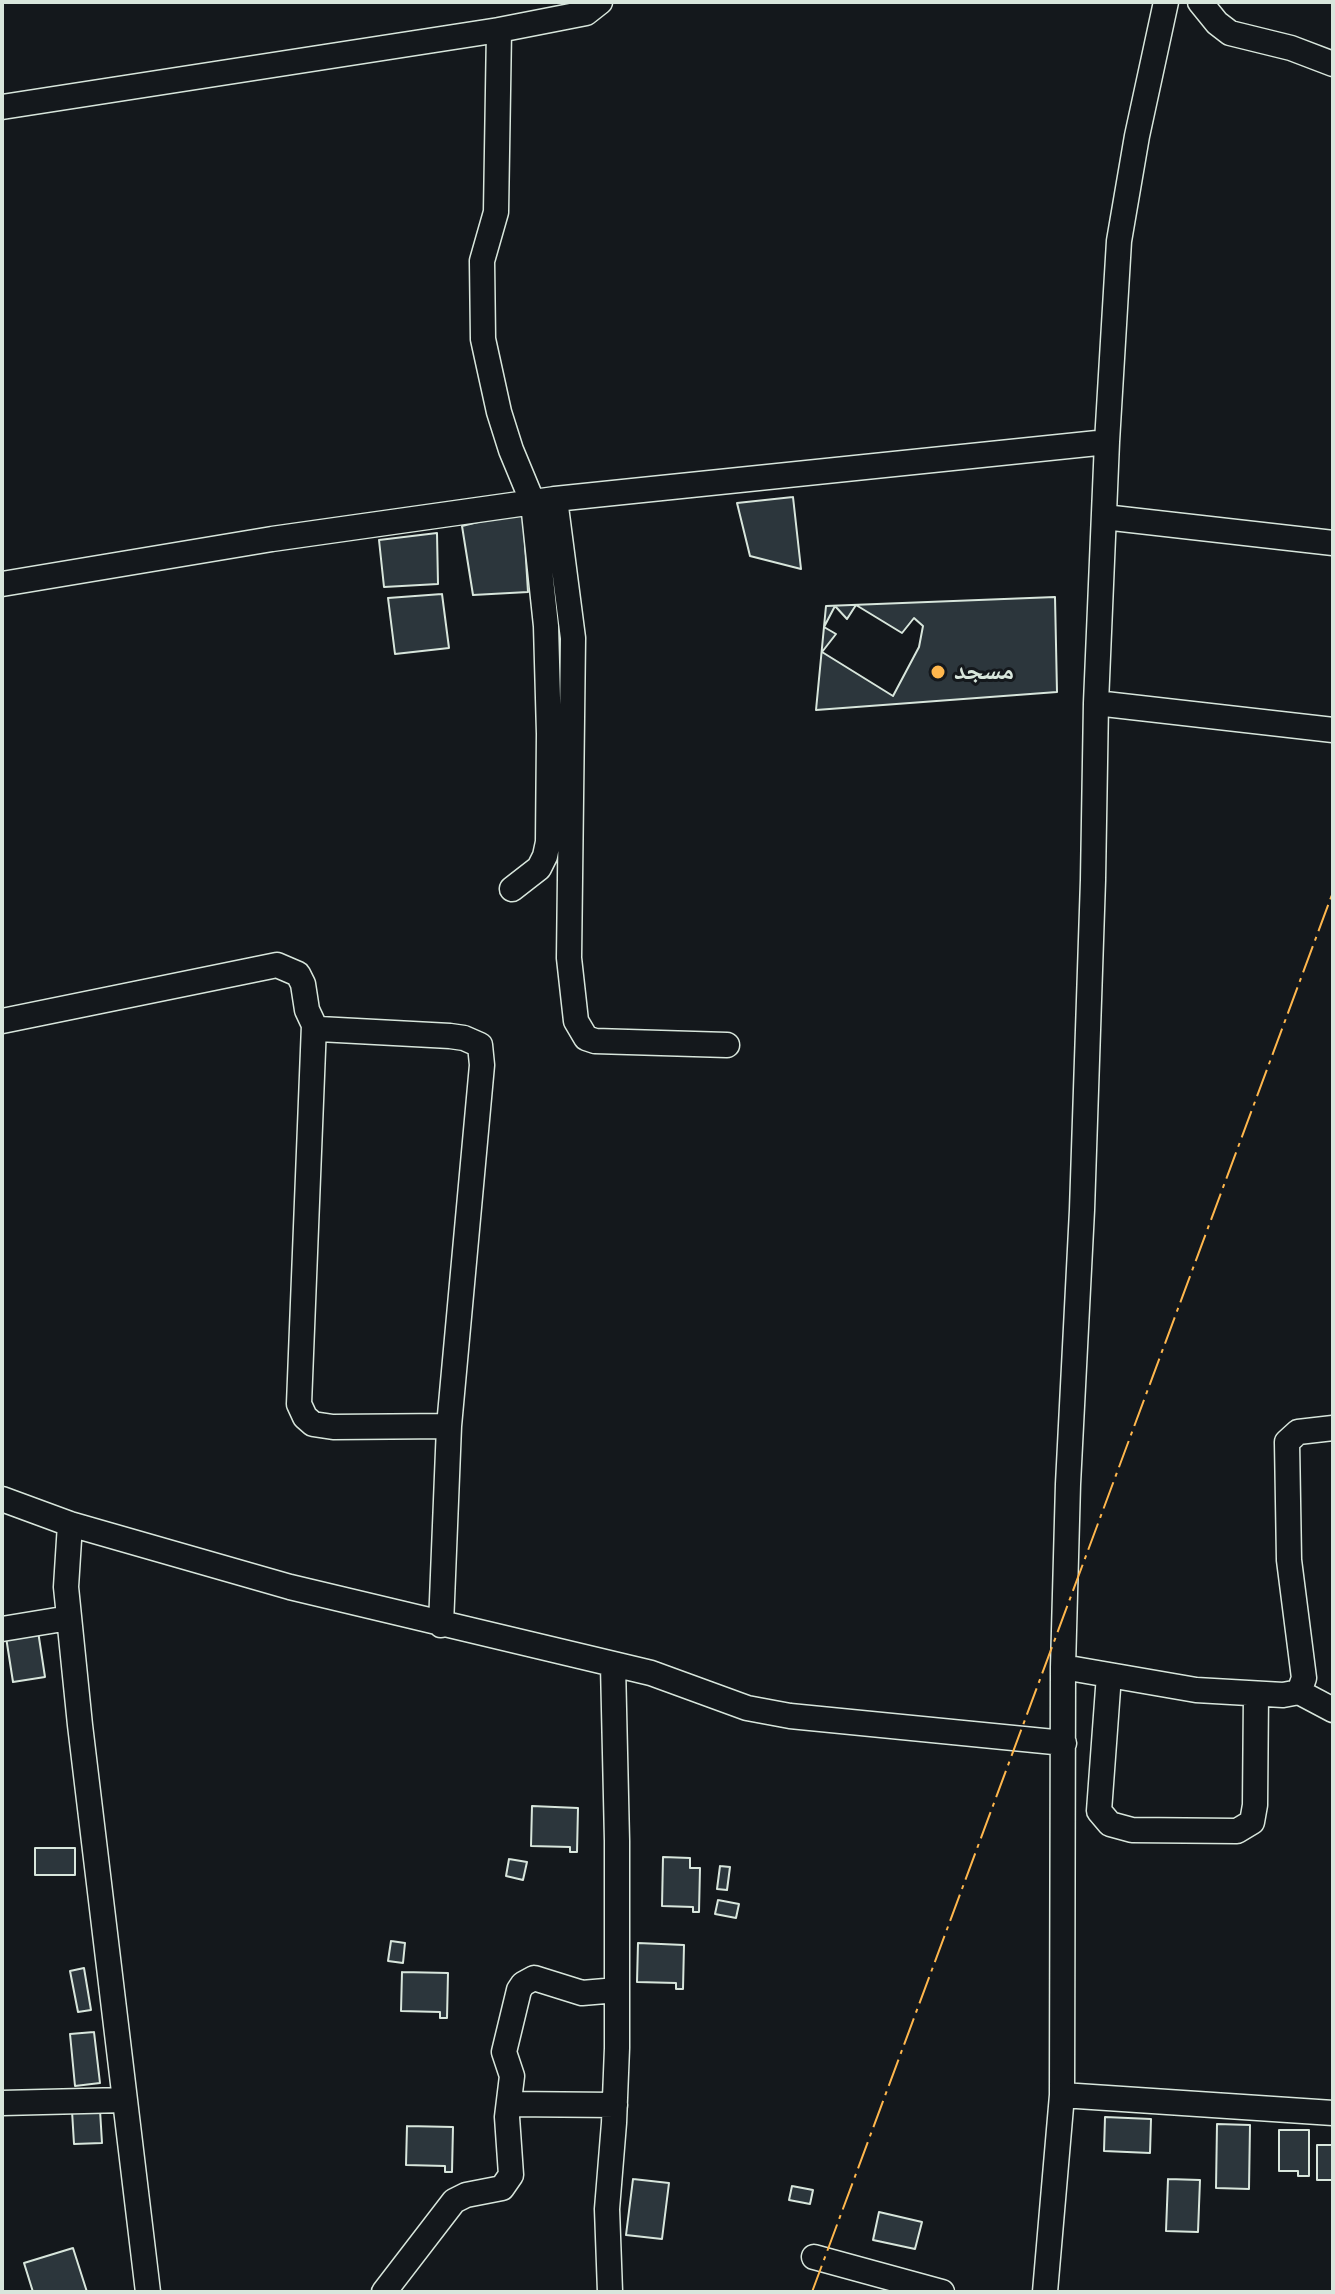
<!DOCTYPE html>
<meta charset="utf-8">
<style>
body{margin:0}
#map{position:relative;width:1335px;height:2294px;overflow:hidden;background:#14181c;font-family:"Source Serif 4",serif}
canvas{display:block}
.frame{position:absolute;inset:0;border:4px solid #d8e6dc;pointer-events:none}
</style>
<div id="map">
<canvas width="1335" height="2294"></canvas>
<div class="frame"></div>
</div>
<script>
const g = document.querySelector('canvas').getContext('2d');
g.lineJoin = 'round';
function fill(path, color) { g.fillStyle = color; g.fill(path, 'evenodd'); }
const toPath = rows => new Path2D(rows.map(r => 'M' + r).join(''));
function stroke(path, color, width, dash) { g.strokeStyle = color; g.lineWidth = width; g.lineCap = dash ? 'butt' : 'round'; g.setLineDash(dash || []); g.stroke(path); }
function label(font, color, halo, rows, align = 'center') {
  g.font = font + ' "Source Serif 4","Noto Naskh Arabic",serif'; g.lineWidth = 6; g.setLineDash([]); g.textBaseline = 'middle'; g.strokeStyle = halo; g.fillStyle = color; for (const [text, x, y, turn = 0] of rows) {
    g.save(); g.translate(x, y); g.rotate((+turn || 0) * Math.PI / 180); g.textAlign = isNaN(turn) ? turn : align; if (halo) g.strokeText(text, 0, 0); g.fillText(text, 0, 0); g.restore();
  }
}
const building = toPath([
 [793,497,801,569,750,556,737,503,793,497],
 [523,511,528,592,473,595,462,526,523,511],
 [437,533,438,584,384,587,379,540,437,533],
 [442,594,449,648,395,654,388,598,442,594],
 [1055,597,1057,692,816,710,826,606,1055,597],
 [856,605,902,633,914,618,923,626,919,647,893,696,822,652,836,634,824,627,835,606,847,619,856,605],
 [38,1631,45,1677,13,1682,6,1637,38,1631],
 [532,1806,578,1808,577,1852,570,1852,570,1847,531,1846,532,1806],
 [35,1848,75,1848,75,1875,35,1875,35,1848],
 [663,1857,690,1858,690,1868,700,1868,699,1912,693,1912,693,1907,662,1906,663,1857],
 [509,1859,527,1862,523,1880,506,1876,509,1859],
 [720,1866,730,1867,727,1890,717,1889,720,1866],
 [718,1900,739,1904,736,1918,715,1914,718,1900],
 [391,1941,405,1943,403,1963,388,1961,391,1941],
 [638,1943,684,1945,683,1989,676,1989,676,1983,637,1982,638,1943],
 [84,1968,91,2010,78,2012,70,1971,84,1968],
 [402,1972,448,1973,447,2018,440,2018,440,2012,401,2011,402,1972],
 [94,2032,100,2083,75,2086,70,2034,94,2032],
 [100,2110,102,2143,74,2144,72,2111,100,2110],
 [1105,2117,1151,2119,1150,2153,1104,2151,1105,2117],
 [1217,2124,1250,2125,1249,2189,1216,2188,1217,2124],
 [407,2126,453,2127,452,2172,445,2172,445,2166,406,2165,407,2126],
 [1279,2130,1309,2130,1309,2176,1298,2176,1298,2171,1279,2171,1279,2130],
 [1317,2145,1333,2145,1333,2180,1317,2180,1317,2145],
 [633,2179,669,2183,662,2239,626,2235,633,2179],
 [1168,2179,1200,2180,1198,2232,1166,2231,1168,2179],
 [792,2186,813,2190,810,2204,789,2200,792,2186],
 [879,2212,922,2222,915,2249,873,2240,879,2212],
 [73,2248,87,2292,33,2292,24,2263,73,2248]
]);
const minor = toPath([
 [1200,2,1217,23,1230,33,1291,48,1333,64],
 [499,30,496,212,482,261,483,339,499,412,511,450,533,503,546,626,549,734,548,842,545,856,539,868,512,889],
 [2,107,499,30,586,13,600,2],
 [555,499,573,638,569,958,576,1021,586,1038,595,1041,727,1045],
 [1104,517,1333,543],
 [2,584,272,539,555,499,1107,442],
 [1096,703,1333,730],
 [2,1021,277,965,298,974,303,984,307,1010,314,1025,319,1029,450,1036,464,1038,480,1045,482,1065,449,1426,441,1625],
 [314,1025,299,1404,305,1417,313,1424,333,1427,449,1426],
 [2,1499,70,1524,290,1587,651,1673,747,1708,790,1716,1064,1743],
 [70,1524,66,1587,80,1725,148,2292],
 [2,1629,69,1618],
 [1063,1667,1196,1690,1283,1695,1299,1692,1304,1678,1289,1560,1287,1442,1298,1432,1333,1428],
 [1109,1675,1099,1811,1110,1824,1132,1830,1237,1831,1252,1822,1255,1805,1256,1694],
 [1299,1692,1333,1710],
 [1062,2095,1333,2113],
 [2,2103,124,2100],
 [509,2104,615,2105],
 [814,2257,942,2292],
 [384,2292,454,2201,466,2195,502,2188,511,2175,507,2117,512,2076,504,2052,519,1990,523,1984,534,1978,582,1993,617,1990],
 [610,2292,607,2209,614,2123,617,2048,617,1841,613,1665],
 [1045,2292,1062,2095,1063,1667,1068,1484,1082,1210,1093,880,1096,703,1107,442,1119,241,1137,136,1166,2]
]);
const power = toPath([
 [812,2292,1333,892]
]);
const markers = [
 [938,672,8,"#ffb74d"]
];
const poiNames = [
 ["مسجد",954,672]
];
fill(building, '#2c363c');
stroke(building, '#d8e6dc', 2);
stroke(minor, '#d8e6dc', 27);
stroke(minor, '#14181c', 24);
stroke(power, '#ffb74d', 2, [28, 6, 4, 6]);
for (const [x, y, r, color] of markers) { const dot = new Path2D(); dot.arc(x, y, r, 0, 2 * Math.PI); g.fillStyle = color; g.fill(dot); stroke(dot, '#14181c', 3); }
label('bold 26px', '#d8e6dc', '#14181c', poiNames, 'left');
</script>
